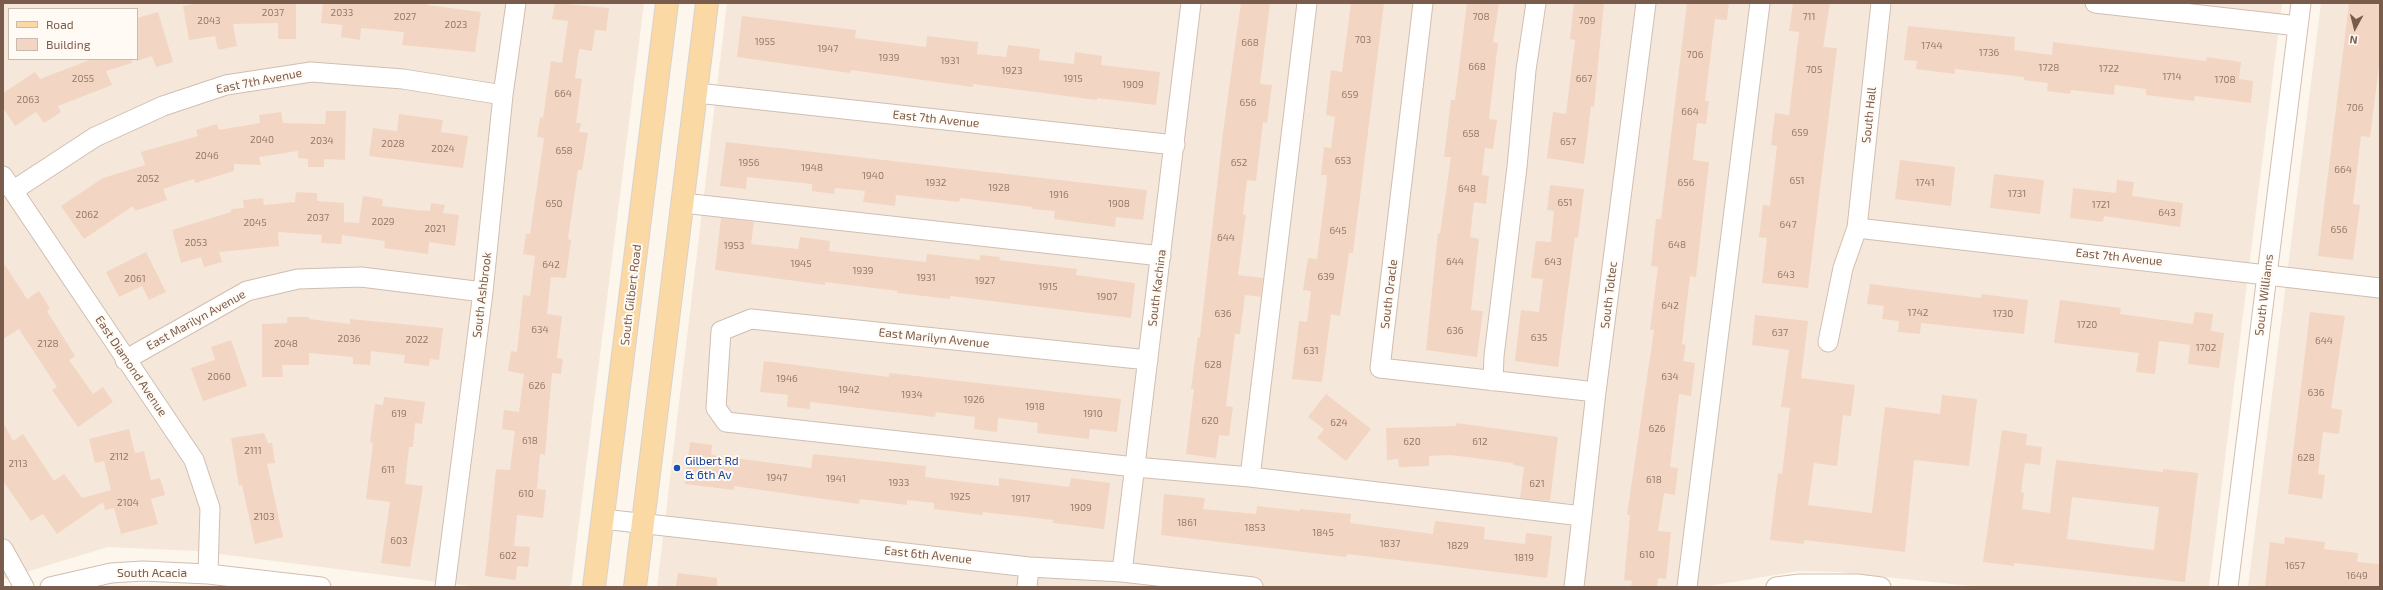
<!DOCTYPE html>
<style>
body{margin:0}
#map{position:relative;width:2383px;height:590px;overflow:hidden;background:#fdf6ec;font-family:"Exo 2",sans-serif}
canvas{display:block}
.frame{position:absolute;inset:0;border:4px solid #7a5c4d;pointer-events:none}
.legend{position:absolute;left:8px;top:8px;width:130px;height:52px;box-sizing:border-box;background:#fffaf3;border:1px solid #cabbb1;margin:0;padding:5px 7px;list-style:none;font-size:12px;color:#7a5c4d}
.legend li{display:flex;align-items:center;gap:8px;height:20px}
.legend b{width:20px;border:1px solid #cabbb1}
.north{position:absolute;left:2335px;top:8px;width:40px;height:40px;-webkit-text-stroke:3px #fffaf3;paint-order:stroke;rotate:187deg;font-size:11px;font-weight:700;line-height:16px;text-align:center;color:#7a5c4d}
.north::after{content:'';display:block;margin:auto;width:14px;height:18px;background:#7a5c4d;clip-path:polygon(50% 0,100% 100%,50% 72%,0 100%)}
</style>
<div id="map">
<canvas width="2383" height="590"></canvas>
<div class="frame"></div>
<ul class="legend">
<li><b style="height:5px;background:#fbd9a5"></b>Road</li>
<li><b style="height:11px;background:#f3d5c3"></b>Building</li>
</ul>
<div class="north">N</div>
</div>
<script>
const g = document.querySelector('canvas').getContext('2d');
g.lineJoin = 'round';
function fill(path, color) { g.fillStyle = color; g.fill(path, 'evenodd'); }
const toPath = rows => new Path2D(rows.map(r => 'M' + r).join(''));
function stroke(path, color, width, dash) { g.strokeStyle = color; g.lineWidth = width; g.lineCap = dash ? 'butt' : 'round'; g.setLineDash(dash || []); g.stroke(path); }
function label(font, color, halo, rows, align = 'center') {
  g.font = font + ' "Exo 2",sans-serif'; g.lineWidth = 4; g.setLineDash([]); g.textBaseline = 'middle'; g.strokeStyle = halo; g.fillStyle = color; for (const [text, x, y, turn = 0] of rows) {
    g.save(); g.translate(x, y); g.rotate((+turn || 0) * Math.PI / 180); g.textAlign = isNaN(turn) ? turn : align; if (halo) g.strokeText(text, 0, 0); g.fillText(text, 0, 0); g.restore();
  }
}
const residential = toPath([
 [3,3,644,3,571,587,477,587,196,551,108,547,3,579],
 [9,9,137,9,137,59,9,59],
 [727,3,2282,3,2209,587,1980,587,1838,572,1799,571,1703,587,657,587],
 [2321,3,2380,3,2380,587,2248,587]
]);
const building = toPath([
 [201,3,296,3,296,39,278,39,278,23,233,24,237,46,218,50,215,36,189,40,183,6],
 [323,3,427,3,427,5,481,12,475,52,402,45,404,32,361,28,360,40,341,37,342,25,321,23],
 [555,3,609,8,606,31,595,30,592,51,579,49,575,78,582,79,576,123,581,123,579,132,588,133,582,170,578,170,568,239,571,240,566,278,551,277,547,314,562,316,557,358,563,359,561,374,552,373,545,455,540,454,537,489,546,490,543,518,517,515,514,546,530,547,528,567,517,566,516,580,485,576,496,469,510,470,515,431,502,429,504,410,519,412,524,374,508,371,511,351,517,352,523,295,530,296,535,256,523,254,526,234,530,234,544,138,537,137,540,117,543,118,551,61,562,63,568,21,552,19],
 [1241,3,1270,3,1260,84,1272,85,1267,123,1263,122,1256,181,1247,180,1243,214,1246,215,1238,275,1263,278,1261,297,1245,295,1240,334,1235,334,1226,406,1233,407,1229,436,1219,435,1216,458,1186,454,1194,389,1191,389,1198,337,1200,337,1223,132],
 [1351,3,1384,3,1353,253,1349,253,1340,316,1331,314,1322,382,1292,379,1299,321,1307,322,1311,291,1303,290,1308,258,1317,259,1326,188,1327,175,1321,175,1324,147,1331,148,1335,117,1326,115,1331,70,1342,72],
 [1467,3,1499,3,1493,42,1498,43,1489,119,1497,120,1493,149,1485,148,1482,175,1489,176,1486,204,1474,202,1470,237,1479,239,1471,310,1483,311,1477,357,1426,350,1438,233,1440,234,1451,157,1444,157,1451,100,1455,100],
 [1574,3,1604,3,1594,107,1591,106,1584,164,1547,158,1553,112,1566,114,1575,40,1570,39],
 [1687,3,1729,3,1727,20,1715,19,1705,101,1709,101,1706,124,1697,123,1693,160,1709,162,1696,277,1690,276,1682,344,1686,345,1683,361,1695,363,1691,396,1679,394,1670,467,1678,468,1675,495,1664,493,1658,531,1671,532,1666,579,1658,578,1657,587,1631,587,1632,581,1624,580,1630,515,1627,515,1654,330,1650,330,1658,267,1651,266,1656,219,1661,219],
 [1793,3,1830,3,1823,47,1837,48,1808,288,1762,283,1767,238,1759,237,1763,205,1770,206,1777,146,1771,145,1775,113,1789,115,1799,32,1789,31],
 [2349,3,2380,3,2380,58,2370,137,2361,136,2353,204,2360,205,2353,260,2318,256],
 [158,12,173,62,156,67,152,56,137,61,137,18],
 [742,16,856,30,855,38,926,47,927,36,978,42,977,54,1006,57,1008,45,1040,49,1039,60,1074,64,1075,52,1102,56,1101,65,1160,72,1156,105,1097,98,1097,100,973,84,973,87,851,70,850,73,737,57],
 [1908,26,2015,37,2014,50,2052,55,2053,42,2206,61,2207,57,2241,62,2239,79,2253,81,2251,103,2195,96,2194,101,2146,95,2146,89,2115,85,2114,95,2071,90,2070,94,2047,91,2048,83,2024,80,2024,77,1955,69,1955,74,1916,69,1917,61,1904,60],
 [92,59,132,59,132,63,106,71,112,85,58,106,61,112,44,123,36,112,15,126,3,108,3,93,35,72,40,79],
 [326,111,346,111,345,160,324,159,324,167,308,167,308,159,298,158,298,151,259,157,261,165,234,164,234,171,195,183,194,179,163,189,167,200,135,211,133,206,84,239,61,206,103,178,145,165,141,152,198,136,196,130,217,124,219,130,260,123,259,115,281,112,283,123,325,124],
 [399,114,443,120,441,132,468,136,463,168,369,156,373,128,397,131],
 [726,142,1147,190,1143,220,1116,217,1115,227,1054,219,1055,211,1032,209,1032,207,960,198,959,202,896,195,895,206,863,202,865,191,835,188,834,194,812,191,812,184,747,177,746,189,720,186],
 [1900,160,1955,167,1951,206,1895,199],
 [1994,174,2044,180,2040,214,1990,208],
 [2117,180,2134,182,2132,196,2183,203,2180,227,2104,216,2103,222,2070,218,2073,188,2116,193],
 [1550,185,1584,189,1578,238,1575,237,1558,367,1515,361,1521,310,1539,312,1543,279,1531,278,1536,241,1551,242,1554,211,1547,210],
 [296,192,317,193,317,201,344,203,344,222,359,223,363,196,383,199,382,206,415,210,430,211,431,203,445,205,443,213,459,215,455,246,429,242,428,254,384,248,385,241,342,235,341,244,321,243,322,235,278,232,279,246,219,252,222,262,204,267,201,257,181,263,172,230,231,212,231,209,244,208,243,200,263,198,264,205,295,202],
 [721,218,754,222,751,244,798,249,800,237,830,241,829,251,926,262,927,254,980,260,980,255,1000,257,999,260,1077,269,1076,275,1135,283,1131,318,950,296,950,299,897,293,898,291,825,282,825,285,715,270],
 [146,252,166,292,149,300,142,286,119,297,106,272],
 [3,262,27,299,39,291,50,308,47,311,75,356,69,360,93,394,103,387,113,402,78,427,52,390,57,387,19,329,3,339],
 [1870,284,1981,298,1982,294,2028,300,2024,334,1921,323,1920,334,1898,332,1899,321,1882,319,1884,306,1867,304],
 [2060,300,2121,308,2120,314,2193,324,2195,312,2213,314,2211,331,2224,333,2219,368,2188,364,2190,345,2159,341,2155,374,2136,372,2139,353,2054,343],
 [2310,312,2345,316,2331,408,2342,410,2339,434,2323,432,2318,474,2325,475,2322,499,2288,494],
 [1755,315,1808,321,1801,378,1855,385,1851,416,1843,415,1837,466,1814,463,1808,505,1872,513,1885,407,1940,414,1942,395,1977,399,1969,466,1914,460,1905,552,1804,540,1804,544,1770,540,1778,473,1782,474,1790,408,1781,407,1789,350,1752,345],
 [287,317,309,317,309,319,350,324,350,319,443,328,439,360,430,359,429,366,404,363,405,355,371,351,370,365,353,364,353,357,309,353,309,365,282,365,283,377,262,377,262,324,287,323],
 [231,340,247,386,203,401,191,368,215,360,211,347],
 [764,361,889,377,889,373,1121,399,1117,432,1090,429,1089,439,1037,433,1038,423,998,418,997,432,974,429,975,417,936,412,935,417,810,402,810,409,787,407,788,395,760,392],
 [1326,394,1371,429,1346,461,1317,438,1324,429,1308,417],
 [384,397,425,402,422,424,415,423,413,447,409,447,405,484,423,486,410,567,381,563,390,502,366,499,373,443,370,442,375,404,383,405],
 [3,422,13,441,23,434,54,481,64,474,82,498,111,490,104,461,95,463,89,439,129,429,135,453,144,451,151,480,160,478,165,495,151,499,158,524,121,534,114,508,105,510,103,502,57,534,43,514,31,521,3,481],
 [1457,423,1558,437,1550,501,1520,498,1524,467,1513,465,1513,463,1451,455,1429,456,1429,466,1399,467,1398,459,1387,460,1386,428,1456,426],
 [2002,430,2027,434,2026,445,2042,447,2040,465,2025,463,2021,492,2024,493,2022,509,2050,513,2056,460,2163,472,2163,469,2198,473,2185,582,2014,563,2014,566,1983,562],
 [2072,497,2159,507,2154,550,2067,539],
 [264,433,268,443,272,443,275,463,267,464,283,537,255,544,242,485,239,486,231,438],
 [690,442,712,445,711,455,811,468,813,454,926,466,925,477,999,486,999,478,1069,487,1071,478,1110,483,1104,529,1053,523,1053,520,983,512,982,515,934,509,934,503,907,500,907,505,860,499,859,504,734,486,734,490,685,484],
 [1164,494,1205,498,1203,509,1256,514,1257,506,1300,511,1300,509,1351,514,1350,523,1433,534,1435,521,1485,527,1484,539,1525,544,1526,533,1552,536,1547,578,1347,554,1346,557,1161,535],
 [2285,537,2325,542,2324,549,2358,553,2357,562,2380,564,2380,587,2265,587,2270,542,2284,544],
 [678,573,717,578,717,587,676,587]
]);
const minor = toPath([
 [1423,3,1380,368,1596,392],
 [2095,3,2298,26],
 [697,93,1175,145],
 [3,176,194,460,210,508,208,574],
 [14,190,95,137,163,106,226,85,311,72,403,79,503,95],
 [683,203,1161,256],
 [1857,228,2380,288],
 [1828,342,1843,268,1857,228,1881,3],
 [125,360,247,291,298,279,361,277,483,292],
 [1148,360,751,319,721,331,716,408,726,422,1135,467,1250,477,1582,516],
 [1493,381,1494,356,1517,167,1526,70,1536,3],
 [1250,477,1307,3],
 [603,519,1029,567,1122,572,1253,587],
 [3,549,24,587],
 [1122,572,1191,3],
 [50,587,111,573,143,571,208,574,321,587],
 [445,587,483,292,503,95,516,3],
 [1027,587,1029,567],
 [1574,587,1596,392,1646,3],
 [1687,587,1760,3],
 [1776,587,1800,584,1857,584,1881,587],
 [2228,587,2301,3]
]);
const major = toPath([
 [594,587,667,3],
 [635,587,707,3]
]);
const markers = [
 [677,468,4,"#1a4fb4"]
];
const numberNames = [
 ["2037",273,13],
 ["2033",342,13],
 ["2027",405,17],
 ["708",1481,17],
 ["711",1809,17],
 ["2043",209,21],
 ["709",1587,21],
 ["2023",456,25],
 ["703",1363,40],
 ["1955",765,42],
 ["668",1250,43],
 ["1744",1932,46],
 ["1947",828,49],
 ["1736",1989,53],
 ["706",1695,55],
 ["1939",889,58],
 ["1931",950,61],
 ["668",1477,67],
 ["1728",2049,68],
 ["1722",2109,69],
 ["705",1814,70],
 ["1923",1012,71],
 ["1714",2172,77],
 ["2055",83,79],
 ["1915",1073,79],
 ["667",1584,79],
 ["1708",2225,80],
 ["1909",1133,85],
 ["664",563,94],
 ["659",1350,95],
 ["2063",28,100],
 ["656",1248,103],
 ["706",2355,108],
 ["664",1690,112],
 ["659",1800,133],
 ["658",1471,134],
 ["2040",262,140],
 ["2034",322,141],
 ["657",1568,142],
 ["2028",393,144],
 ["2024",443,149],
 ["658",564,151],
 ["2046",207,156],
 ["653",1343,161],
 ["1956",749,163],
 ["652",1239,163],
 ["1948",812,168],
 ["664",2343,170],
 ["1940",873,176],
 ["2052",148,179],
 ["651",1797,181],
 ["1932",936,183],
 ["656",1686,183],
 ["1741",1925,183],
 ["1928",999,188],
 ["648",1467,189],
 ["1731",2017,194],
 ["1916",1059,195],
 ["651",1565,203],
 ["650",554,204],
 ["1908",1119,204],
 ["1721",2101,205],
 ["643",2167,213],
 ["2062",87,215],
 ["2037",318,218],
 ["2029",383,222],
 ["2045",255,223],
 ["647",1788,225],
 ["2021",435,229],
 ["656",2339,230],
 ["645",1338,231],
 ["644",1226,238],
 ["2053",196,243],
 ["648",1677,245],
 ["1953",734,246],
 ["644",1455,262],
 ["643",1553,262],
 ["1945",801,264],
 ["642",551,265],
 ["1939",863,271],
 ["643",1786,275],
 ["639",1326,277],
 ["1931",926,278],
 ["2061",135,279],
 ["1927",985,281],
 ["1915",1048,287],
 ["1907",1107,297],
 ["642",1670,306],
 ["1742",1918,313],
 ["636",1223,314],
 ["1730",2003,314],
 ["1720",2087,325],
 ["634",540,330],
 ["636",1455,331],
 ["637",1780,333],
 ["635",1539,338],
 ["2036",349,339],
 ["2022",417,340],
 ["644",2324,341],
 ["2128",48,344],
 ["2048",286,344],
 ["1702",2206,348],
 ["631",1311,351],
 ["628",1213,365],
 ["2060",219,377],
 ["634",1670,377],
 ["1946",787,379],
 ["626",537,386],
 ["1942",849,390],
 ["636",2316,393],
 ["1934",912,395],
 ["1926",974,400],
 ["1918",1035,407],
 ["619",399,414],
 ["1910",1093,414],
 ["620",1210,421],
 ["624",1339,423],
 ["626",1657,429],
 ["618",530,441],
 ["620",1412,442],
 ["612",1480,442],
 ["2111",253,451],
 ["2112",119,457],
 ["628",2306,458],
 ["2113",18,464],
 ["611",388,470],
 ["1947",777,478],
 ["1941",836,479],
 ["618",1654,480],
 ["1933",899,483],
 ["621",1537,484],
 ["610",526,494],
 ["1925",960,497],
 ["1917",1021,499],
 ["2104",128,503],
 ["1909",1081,508],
 ["2103",264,517],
 ["1861",1187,523],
 ["1853",1255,528],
 ["1845",1323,533],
 ["603",399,541],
 ["1837",1390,544],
 ["1829",1458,546],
 ["610",1647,555],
 ["602",508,556],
 ["1819",1524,558],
 ["1657",2295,566],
 ["1649",2357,576]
];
const streetNames = [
 ["East 7th Avenue",259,81,-11],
 ["South Hall",1869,115,-84],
 ["East 7th Avenue",936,119,6],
 ["East 7th Avenue",2119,257,6],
 ["South Kachina",1157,288,-83],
 ["South Oracle",1389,294,-83],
 ["South Ashbrook",482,295,-83],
 ["South Gilbert Road",631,295,-83],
 ["South Toltec",1609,295,-83],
 ["South Williams",2264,295,-83],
 ["East Marilyn Avenue",196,320,-29],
 ["East Marilyn Avenue",934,338,6],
 ["East Diamond Avenue",131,366,56],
 ["East 6th Avenue",928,555,6],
 ["South Acacia",152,573]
];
const transitNames = [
 ["Gilbert Rd",685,461],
 ["& 6th Av",685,475]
];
fill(residential, '#f5e8da');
fill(building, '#f3d5c3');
stroke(minor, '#d1beb0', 21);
stroke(major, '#dad1cd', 24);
stroke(minor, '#fff', 19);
stroke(major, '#fbd9a5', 22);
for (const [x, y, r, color] of markers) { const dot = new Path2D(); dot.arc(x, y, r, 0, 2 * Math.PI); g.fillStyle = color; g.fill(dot); stroke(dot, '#fffaf3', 1.5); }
label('10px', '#987a6a', null, numberNames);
label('12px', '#7a5c4d', '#fffaf3', streetNames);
label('12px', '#164399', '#fffaf3', transitNames, 'left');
</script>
